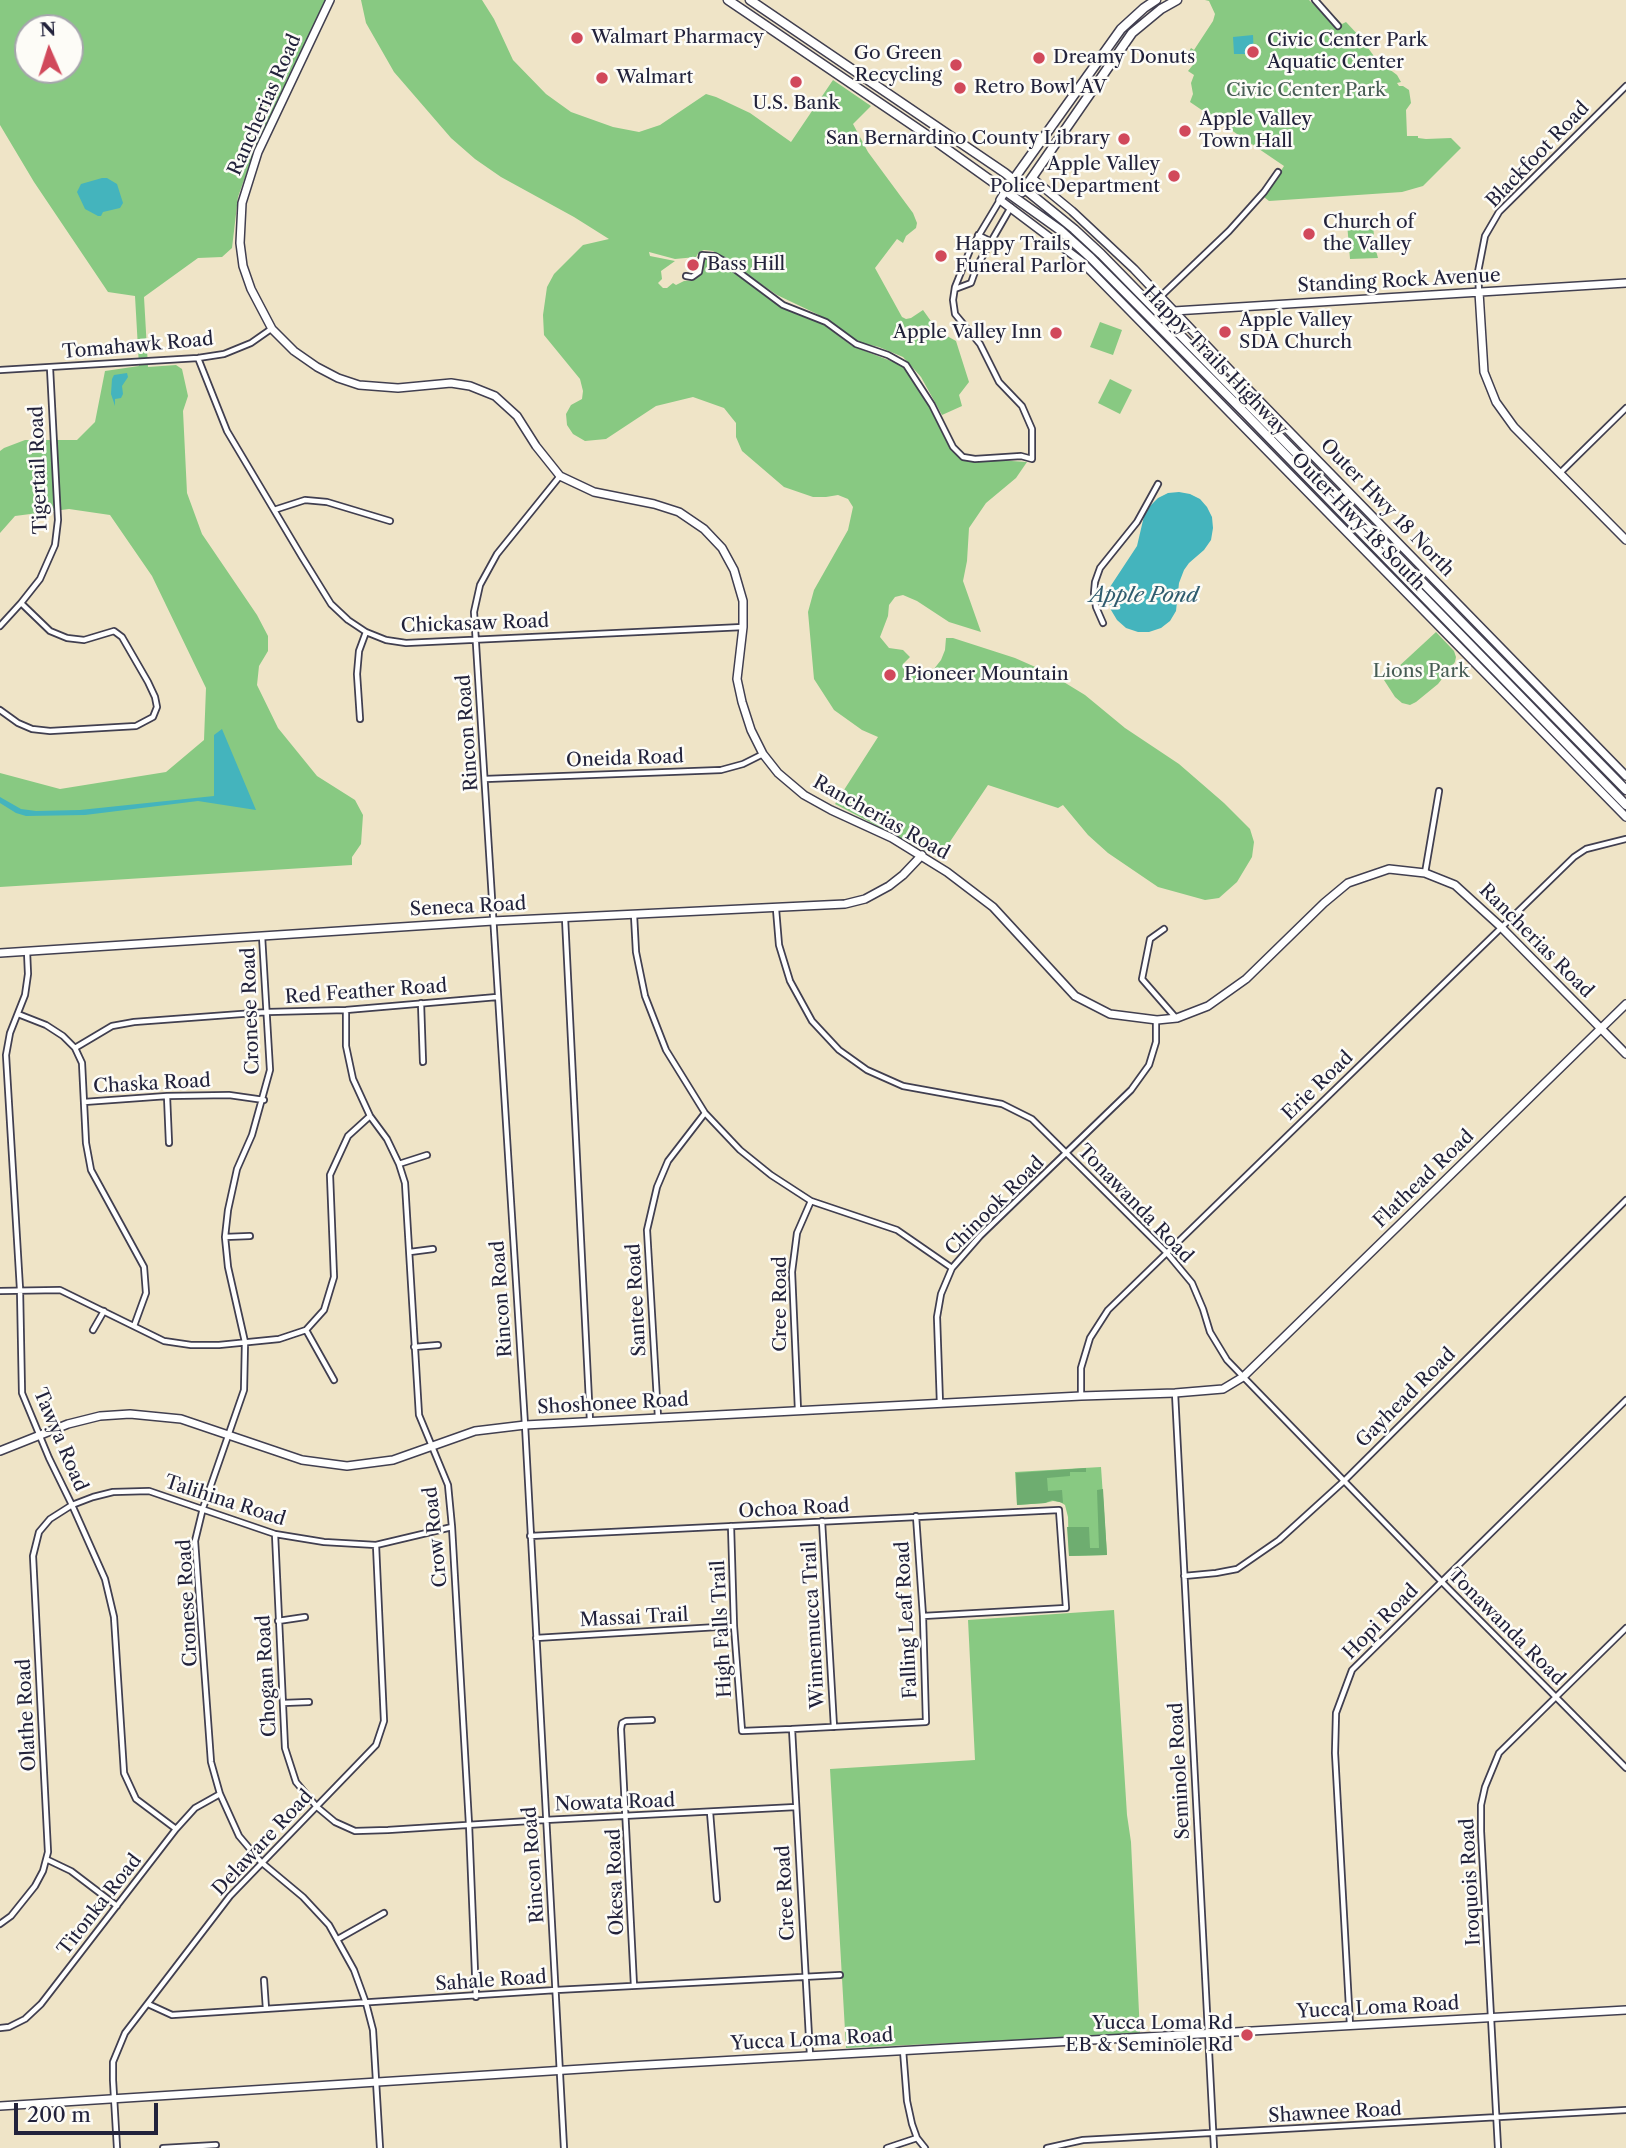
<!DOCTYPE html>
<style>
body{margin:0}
#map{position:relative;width:1626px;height:2148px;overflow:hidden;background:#efe4c7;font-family:"Libre Caslon Text",serif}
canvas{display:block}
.north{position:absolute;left:14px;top:14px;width:70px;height:70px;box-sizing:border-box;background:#fdfcf7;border:2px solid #a5a5ac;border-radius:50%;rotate:357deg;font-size:19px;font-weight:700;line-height:28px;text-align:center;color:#22223b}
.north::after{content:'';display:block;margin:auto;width:24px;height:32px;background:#d1495b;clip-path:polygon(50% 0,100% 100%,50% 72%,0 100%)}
.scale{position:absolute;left:14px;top:2103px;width:144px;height:32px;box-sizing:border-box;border:4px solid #22223b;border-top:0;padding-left:9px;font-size:21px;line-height:24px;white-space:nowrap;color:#22223b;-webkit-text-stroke:5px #fdfcf7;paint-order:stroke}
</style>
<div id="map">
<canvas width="1626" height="2148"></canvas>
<div class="north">N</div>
<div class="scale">200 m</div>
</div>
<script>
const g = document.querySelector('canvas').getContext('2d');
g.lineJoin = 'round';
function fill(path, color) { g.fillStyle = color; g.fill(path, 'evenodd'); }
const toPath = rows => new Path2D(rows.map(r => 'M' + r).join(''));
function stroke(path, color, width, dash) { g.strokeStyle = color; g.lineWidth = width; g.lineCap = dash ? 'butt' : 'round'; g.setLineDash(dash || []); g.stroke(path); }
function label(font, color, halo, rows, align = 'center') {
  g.font = font + ' "Libre Caslon Text",serif'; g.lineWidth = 5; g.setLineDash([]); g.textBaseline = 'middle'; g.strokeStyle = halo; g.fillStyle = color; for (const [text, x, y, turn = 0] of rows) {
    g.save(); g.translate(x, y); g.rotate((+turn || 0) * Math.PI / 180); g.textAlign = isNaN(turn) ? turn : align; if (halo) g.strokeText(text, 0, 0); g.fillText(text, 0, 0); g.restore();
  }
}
const green = toPath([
 [0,0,326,0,253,154,238,197,232,248,222,257,198,258,144,297,148,367,176,365,182,369,188,396,183,411,187,493,202,534,257,615,268,636,268,651,259,666,257,685,278,728,317,776,355,800,363,815,361,844,352,857,352,865,0,887,0,773,60,789,166,772,204,740,206,688,152,576,110,515,69,509,15,516,0,533,0,451,4,448,25,440,77,440,95,422,105,371,139,366,135,296,108,292,34,182,0,125],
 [28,28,70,28,70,70,28,70],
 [361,0,482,0,494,19,513,60,546,94,571,112,613,127,639,132,660,125,706,94,716,97,750,113,791,142,833,80,871,106,853,124,868,152,913,213,917,223,916,228,906,236,903,243,897,239,875,268,902,317,906,319,911,318,923,310,938,331,956,341,969,382,959,395,962,406,942,415,921,377,903,357,879,347,857,342,817,314,777,295,713,251,704,250,699,252,696,257,675,259,649,252,650,256,675,261,661,271,662,279,658,283,663,288,667,288,673,283,676,285,684,281,694,280,702,273,704,257,711,257,717,260,778,305,823,324,852,346,904,366,925,397,955,452,963,460,972,462,996,460,1027,462,1016,478,986,503,969,528,967,561,963,581,981,632,949,622,917,601,903,595,895,597,889,605,888,616,880,637,889,648,903,650,910,657,903,664,930,674,941,660,945,650,946,638,953,638,1015,658,1049,673,1085,695,1125,728,1179,764,1224,803,1250,829,1254,842,1252,857,1237,882,1219,898,1205,900,1158,887,1108,853,1088,835,1063,805,1058,808,988,785,939,858,835,804,878,737,862,730,834,710,814,679,808,612,814,590,848,530,853,507,848,499,838,495,826,497,813,497,784,487,742,451,736,437,736,423,724,408,693,397,656,406,606,439,585,441,573,434,567,425,566,414,571,405,582,399,583,391,580,379,544,335,543,315,547,287,554,274,583,245,609,239,574,217,501,177,475,159,451,138,394,72,366,23],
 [1205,0,1309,0,1331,21,1335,17,1342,24,1346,22,1361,38,1376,59,1397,75,1401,82,1397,83,1399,86,1403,86,1409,90,1411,103,1406,110,1407,136,1418,136,1418,138,1426,139,1451,138,1461,148,1423,186,1402,192,1269,201,1264,197,1284,166,1190,102,1193,94,1191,83,1194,75,1188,71,1196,61,1187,55,1191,48,1194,50,1213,21,1215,14,1209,1],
 [1370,222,1373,225,1375,247,1378,258,1350,259,1347,223],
 [1100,322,1122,330,1113,355,1090,347],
 [1110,379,1132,390,1120,414,1098,403],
 [1436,632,1454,651,1456,657,1455,662,1438,684,1416,702,1410,705,1402,703,1395,697,1384,680],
 [1101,1467,1107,1555,1069,1556,1068,1517,1065,1505,1060,1502,1053,1501,1045,1503,1017,1505,1015,1472],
 [1114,1610,1127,1815,1131,1842,1140,2034,846,2048,830,1769,975,1760,968,1620]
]);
const forest = toPath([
 [1086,1468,1086,1472,1070,1472,1070,1476,1047,1478,1048,1491,1062,1490,1063,1503,1052,1500,1045,1503,1017,1505,1016,1473],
 [1103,1489,1107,1555,1069,1556,1067,1527,1089,1527,1090,1548,1099,1548,1097,1490]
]);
const water = toPath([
 [1253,35,1254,57,1249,58,1248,54,1234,54,1233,37],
 [102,178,107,178,117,184,123,203,120,208,103,212,101,216,98,216,85,209,77,192,81,184],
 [127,373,128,377,122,386,123,394,121,398,115,399,115,406,111,394,112,379,114,375],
 [1179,492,1190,494,1200,499,1207,507,1212,517,1213,528,1211,540,1204,550,1189,563,1184,570,1179,583,1176,611,1170,621,1161,628,1149,632,1138,632,1126,628,1117,620,1111,610,1108,599,1110,587,1137,546,1144,516,1150,506,1158,498,1168,493],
 [222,729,256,810,198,801,85,815,26,816,16,813,0,803,0,797,21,809,36,811,80,810,214,796,214,735]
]);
const street = toPath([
 [1315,0,1338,26],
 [978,235,990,241],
 [686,276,692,277,699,272,702,255,715,256,724,261,783,305,826,322,856,344,888,355,906,365,932,405,953,447,963,457,975,459,1021,456,1032,459,1032,429,1022,406,999,382,980,344,955,314,953,300,955,287,970,250,1000,200],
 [955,289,971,283,977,266,1011,207],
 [1479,292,1478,272,1485,236,1499,212,1626,86],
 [1161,296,1229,231,1264,192,1278,172],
 [198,358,227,431,302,557,331,604,348,620,366,632,386,640,406,643,743,627],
 [0,370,198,358,224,354,251,343,271,329],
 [1560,473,1626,408],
 [560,476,497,554,480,585,474,612,525,1425,564,2148],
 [274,510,305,500,327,502,390,521],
 [21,603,40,579,55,545,58,520,50,368],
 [1103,623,1096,607,1094,593,1095,582,1100,568,1137,522,1158,484],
 [0,626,21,603,50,631,67,638,84,640,114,631,122,637,148,682,155,697,157,707,153,717,136,726,50,731,32,729,18,723,0,710],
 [360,719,357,674,359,651,366,632],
 [485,779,721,770,743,764,763,754],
 [1425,873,1439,791],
 [776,909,779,945,790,981,812,1021,839,1050,867,1070,903,1086,1002,1104,1032,1119,1167,1253,1192,1283,1203,1309,1210,1332,1227,1360,1441,1581,1626,1768],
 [634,915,636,952,645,996,666,1050,705,1113,740,1150,771,1175,811,1201,897,1230,952,1268],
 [565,918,590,1421],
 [1164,929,1150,939,1142,979,1176,1018],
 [262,936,270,1070,252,1135,237,1169,228,1210,225,1237,228,1267,245,1342,244,1390,203,1508,195,1541,211,1762,220,1794,239,1836,261,1862,303,1897,329,1925,354,1970,366,2003,373,2030,380,2148],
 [27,951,28,974,25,995,10,1033,6,1055,20,1289,22,1393,49,1458,72,1505,105,1579,114,1617,124,1773,136,1799,176,1829],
 [421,1003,423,1062],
 [346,1010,346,1046,353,1079,370,1116,387,1139,399,1164,405,1183,419,1415,448,1485,452,1527,469,1824,476,1997],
 [18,1014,46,1025,63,1036,75,1048,82,1063,86,1143,91,1170,144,1267,146,1293,134,1326],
 [75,1048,112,1026,134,1022,268,1012,346,1010,497,997],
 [167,1096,169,1143],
 [84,1102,167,1096,229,1095,264,1100],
 [399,1164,427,1155],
 [225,1237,250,1236],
 [410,1252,433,1249],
 [0,1291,60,1290,164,1341,191,1345,219,1345,279,1339,306,1330,324,1310,334,1277,330,1175,348,1136,370,1116],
 [93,1330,104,1311],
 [306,1330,334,1380],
 [414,1347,438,1345],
 [1175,1393,1214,2148],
 [1081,1396,1081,1368,1090,1338,1108,1310,1574,857,1586,849,1626,839],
 [940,1404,937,1317,941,1294,952,1268,980,1236,1131,1090,1149,1065,1156,1042,1156,1020],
 [798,1410,792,1272,797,1233,811,1201],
 [658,1417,647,1230,657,1187,668,1161,705,1113],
 [822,1521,834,1727],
 [731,1526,734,1626,742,1731,792,1729,926,1722,923,1616,916,1516],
 [275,1534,285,1748,296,1782,317,1807,335,1822,355,1831,388,1830,545,1820,796,1807],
 [530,1536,1059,1510,1066,1608,923,1616],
 [1184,1576,1216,1573,1237,1569,1279,1540,1344,1481,1626,1200],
 [278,1621,305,1617],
 [536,1638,734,1626],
 [283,1703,309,1702],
 [792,1729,810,2055],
 [710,1812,717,1899],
 [48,1860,71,1871,117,1906],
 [0,1924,11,1916,35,1886,43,1871,48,1852,33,1556,39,1532,50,1519,72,1505,93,1497,113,1492,149,1491,275,1534,324,1542,376,1545,452,1527],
 [338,1939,384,1913],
 [264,1980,266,2009],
 [634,1986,621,1729,622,1723,626,1721,652,1720],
 [148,2004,172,2015,556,1990,840,1975],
 [1350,2025,1335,1753,1336,1713,1352,1670,1626,1400],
 [0,2028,9,2027,25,2019,41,2004,176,1829,195,1808,220,1794],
 [903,2050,907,2101,912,2124,917,2138,925,2148],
 [117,2148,113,2080,113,2062,125,2033,230,1896,376,1745,384,1721,376,1545],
 [163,2148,216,2145],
 [887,2148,917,2138],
 [1047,2148,1083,2140,1626,2110],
 [1498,2148,1481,1831,1481,1805,1485,1787,1499,1753,1626,1628]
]);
const secondary = toPath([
 [330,0,258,152,242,203,240,243,243,266,251,289,272,329,294,351,317,367,338,378,359,385,398,388,451,383,470,386,495,396,517,416,536,446,560,476,594,492,654,504,679,512,704,529,722,548,734,570,743,601,743,627,737,679,742,702,751,730,763,754,778,773,804,795,831,810,892,838,947,872,993,907,1075,996,1110,1014,1157,1020,1177,1018,1208,1006,1246,979,1324,903,1348,883,1389,869,1425,873,1455,885,1500,926,1626,1054],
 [1032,178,1072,211,1134,269,1248,389,1626,776],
 [1006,190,1000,200,1081,261,1626,817],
 [1479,292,1484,372,1496,402,1514,427,1626,540],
 [1174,311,1626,283],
 [0,953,493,921,845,904,865,899,889,886,903,875,922,855],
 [0,1451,68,1424,100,1416,130,1414,181,1419,302,1460,347,1466,393,1460,475,1431,525,1425,1081,1396,1175,1393,1223,1389,1243,1377,1626,1004],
 [0,2106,629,2066,1626,2010]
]);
const primary = toPath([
 [728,0,927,135,1060,230,1091,258,1244,412,1626,805],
 [750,0,1005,173,1074,229,1101,254,1626,790],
 [1006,190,1121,29,1144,8,1156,0],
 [1022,192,1132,33,1161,9,1177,0]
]);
const markers = [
 [577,38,7,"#d1495b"],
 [1253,52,7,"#d1495b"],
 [1039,58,7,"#d1495b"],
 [956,65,7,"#d1495b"],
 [602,78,7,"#d1495b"],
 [796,82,7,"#d1495b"],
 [960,88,7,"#d1495b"],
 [1185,131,7,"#d1495b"],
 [1124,139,7,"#d1495b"],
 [1174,176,7,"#d1495b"],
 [1309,234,7,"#d1495b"],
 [941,256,7,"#d1495b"],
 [693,265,7,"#d1495b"],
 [1225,332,7,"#d1495b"],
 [1056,333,7,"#d1495b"],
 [890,675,7,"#d1495b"],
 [1247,2035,7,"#d1495b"]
];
const poiNames = [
 ["Walmart Pharmacy",591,38],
 ["Civic Center Park",1267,41],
 ["Aquatic Center",1267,63],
 ["Go Green",942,54,"right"],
 ["Recycling",942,76,"right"],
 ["Dreamy Donuts",1053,58],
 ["Walmart",616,78],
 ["Retro Bowl AV",974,88],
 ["U.S. Bank",796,104,"center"],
 ["Apple Valley",1199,120],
 ["Town Hall",1199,142],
 ["San Bernardino County Library",1110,139,"right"],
 ["Apple Valley",1160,165,"right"],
 ["Police Department",1160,187,"right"],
 ["Church of",1323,223],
 ["the Valley",1323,245],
 ["Happy Trails",955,245],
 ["Funeral Parlor",955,267],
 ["Bass Hill",707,265],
 ["Apple Valley",1239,321],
 ["SDA Church",1239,343],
 ["Apple Valley Inn",1042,333,"right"],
 ["Pioneer Mountain",904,675],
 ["Yucca Loma Rd",1233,2024,"right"],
 ["EB & Seminole Rd",1233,2046,"right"]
];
const parkNames = [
 ["Civic Center Park",1306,91],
 ["Lions Park",1421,672]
];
const streetNames = [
 ["Rancherias Road",265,105,-66],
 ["Blackfoot Road",1538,155,-46],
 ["Standing Rock Avenue",1399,281,-3],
 ["Tomahawk Road",138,346,-5],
 ["Happy Trails Highway",1215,361,46],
 ["Tigertail Road",39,470,-92],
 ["Outer Hwy 18 North",1387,508,46],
 ["Outer Hwy 18 South",1358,522,46],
 ["Chickasaw Road",475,624,-2],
 ["Rincon Road",468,733,-94],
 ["Oneida Road",625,759,-2],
 ["Rancherias Road",881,818,29],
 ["Seneca Road",468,907,-3],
 ["Rancherias Road",1536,941,45],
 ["Red Feather Road",366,992,-4],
 ["Cronese Road",251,1011,-92],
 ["Chaska Road",152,1084,-3],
 ["Erie Road",1318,1086,-44],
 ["Flathead Road",1424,1179,-44],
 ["Tonawanda Road",1135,1204,46],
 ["Chinook Road",995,1206,-45],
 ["Rincon Road",502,1299,-94],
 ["Santee Road",637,1300,-93],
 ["Cree Road",781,1304,-90],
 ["Gayhead Road",1406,1398,-45],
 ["Shoshonee Road",613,1404,-3],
 ["Tawya Road",60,1440,67],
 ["Talihina Road",225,1501,18],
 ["Ochoa Road",794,1509,-3],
 ["Crow Road",436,1537,-96],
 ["Cronese Road",188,1603,-93],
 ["Massai Trail",634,1618,-3],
 ["Falling Leaf Road",907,1620,-93],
 ["Hopi Road",1381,1622,-45],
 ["Winnemucca Trail",814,1625,-93],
 ["Tonawanda Road",1506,1627,45],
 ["High Falls Trail",722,1629,-93],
 ["Chogan Road",267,1676,-93],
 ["Olathe Road",27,1715,-93],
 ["Seminole Road",1180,1771,-93],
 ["Nowata Road",615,1803,-2],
 ["Delaware Road",263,1843,-47],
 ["Rincon Road",534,1865,-94],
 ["Okesa Road",616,1882,-92],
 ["Iroquois Road",1471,1882,-93],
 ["Cree Road",786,1893,-93],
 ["Titonka Road",100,1905,-52],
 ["Sahale Road",491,1981,-4],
 ["Yucca Loma Road",1378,2008,-3],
 ["Yucca Loma Road",812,2040,-3],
 ["Shawnee Road",1335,2113,-3]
];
const waterNames = [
 ["Apple Pond",1144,596]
];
fill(green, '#88c982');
fill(forest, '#6ead70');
fill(water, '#44b4bd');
stroke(street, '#413f50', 8);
stroke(secondary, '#413f50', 10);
stroke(primary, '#413f50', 11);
stroke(street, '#fff', 4.5);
stroke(secondary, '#fff', 7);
stroke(primary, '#fff', 8);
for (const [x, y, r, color] of markers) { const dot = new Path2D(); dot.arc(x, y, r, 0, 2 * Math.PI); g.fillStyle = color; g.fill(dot); stroke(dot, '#fdfcf7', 2.5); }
label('19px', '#22223b', '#fdfcf7', poiNames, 'left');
label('19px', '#465c54', '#fdfcf7', parkNames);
label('19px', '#22223b', '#fdfcf7', streetNames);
label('italic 21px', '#305c6f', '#fdfcf7', waterNames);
</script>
